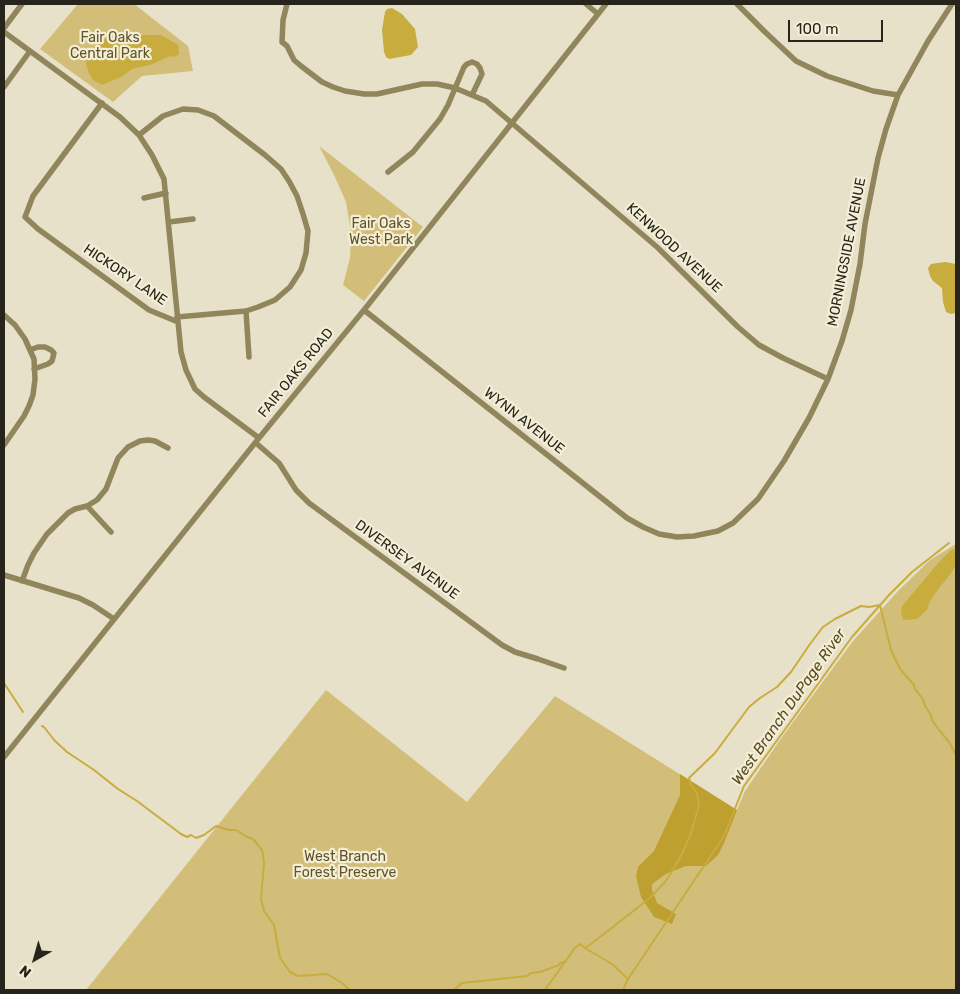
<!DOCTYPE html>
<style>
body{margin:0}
#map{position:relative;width:960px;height:994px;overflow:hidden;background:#e7e1ca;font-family:Rubik,sans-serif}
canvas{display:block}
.frame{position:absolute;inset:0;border:5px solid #27241c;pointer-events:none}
.north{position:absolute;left:10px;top:934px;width:50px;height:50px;-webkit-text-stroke:4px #f4eed7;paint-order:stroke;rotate:218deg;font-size:14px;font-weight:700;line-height:20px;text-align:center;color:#27241c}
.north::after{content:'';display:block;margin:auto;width:18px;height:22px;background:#27241c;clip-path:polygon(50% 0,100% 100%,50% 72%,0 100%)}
.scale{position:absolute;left:788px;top:20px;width:95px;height:22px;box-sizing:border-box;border:2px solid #27241c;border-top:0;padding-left:6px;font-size:15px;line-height:18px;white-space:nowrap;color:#27241c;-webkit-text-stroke:4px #f4eed7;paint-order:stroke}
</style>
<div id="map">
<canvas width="960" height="994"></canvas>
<div class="frame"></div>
<div class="north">N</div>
<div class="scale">100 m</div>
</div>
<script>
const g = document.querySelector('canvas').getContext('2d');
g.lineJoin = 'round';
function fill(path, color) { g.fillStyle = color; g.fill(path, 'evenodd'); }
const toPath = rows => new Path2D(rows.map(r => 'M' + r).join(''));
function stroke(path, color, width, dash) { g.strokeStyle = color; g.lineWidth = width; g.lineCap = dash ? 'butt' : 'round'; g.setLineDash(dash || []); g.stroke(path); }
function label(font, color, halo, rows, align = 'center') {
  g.font = font + ' Rubik,sans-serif'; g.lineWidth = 4.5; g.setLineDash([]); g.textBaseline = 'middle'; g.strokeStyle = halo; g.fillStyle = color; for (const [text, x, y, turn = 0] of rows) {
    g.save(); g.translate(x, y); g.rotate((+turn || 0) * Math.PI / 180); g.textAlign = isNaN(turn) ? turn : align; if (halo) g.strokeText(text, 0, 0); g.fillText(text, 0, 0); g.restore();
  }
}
const green = toPath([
 [78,4,134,4,188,46,193,71,142,76,113,102,40,49],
 [319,146,423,227,364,301,343,285,350,258,351,232,346,202,335,177],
 [956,544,956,990,86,990,326,690,467,802,555,696,737,810,745,791,782,737,853,641,899,590,930,560]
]);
const forest = toPath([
 [680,774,737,810,724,843,718,855,706,866,686,866,666,874,652,884,652,890,657,903,676,914,672,924,654,917,641,897,636,876,638,867,654,851,680,795]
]);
const water = toPath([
 [392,8,402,14,415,29,418,47,411,55,389,59,386,57,384,52,382,30,385,12,387,9],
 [145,35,161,35,178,45,179,54,175,57,170,56,150,65,132,69,121,77,102,85,93,80,89,73,86,64,87,59,95,47,109,36],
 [945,262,956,264,956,313,951,314,946,312,943,302,942,288,933,281,930,276,928,268,931,264],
 [956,549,956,565,949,576,939,588,930,601,927,610,917,619,903,620,901,611,902,606,940,561,951,550]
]);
const stream = toPath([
 [4,683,23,712],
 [42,726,44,727,55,741,67,752,94,770,118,789,137,801,181,834,187,837,191,835,196,838,204,835,216,826,229,830,236,830,247,837,253,839,262,850,263,854,264,864,261,899,264,911,274,925,280,958,290,972,298,976,327,974,342,983,350,990],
 [585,948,612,964,628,979],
 [454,990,462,983,527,976,531,973,540,972,559,965,560,963,565,962,574,949,580,944,585,948,591,944,650,898,665,882,671,873,683,852,691,833,699,805,697,793,691,785,689,778,715,753,749,707,760,698,777,687,791,672,810,644,823,627,835,619,861,606,869,607,880,605,891,650,900,669,914,685,915,689,923,699,925,706,931,715,932,720,939,730,949,742,956,755],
 [545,990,565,962],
 [623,990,628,979,724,836,744,786,852,637,889,595,912,572,949,543]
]);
const minor = toPath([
 [287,4,283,20,282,42,287,46,294,60,301,66,322,82,333,87,345,91,364,94,377,94,422,84,437,84,455,88,486,101,657,247,738,327,759,345,783,358,828,379],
 [586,4,598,14],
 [737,4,764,31,796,61,827,76,873,91,898,95],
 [4,28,22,4],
 [4,32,120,117,139,135,152,155,164,179,181,352,186,370,195,389,204,397,259,438],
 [4,87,30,51],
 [102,103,33,196,25,217,38,229,149,310,178,322],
 [139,135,163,116,183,109,198,110,214,116,265,155,281,169,289,181,297,196,303,214,308,231,306,253,301,270,290,287,275,300,258,307,246,311,177,317],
 [388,172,413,152,440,119,448,105,464,67,467,64,472,62,477,64,480,68,482,74,472,95],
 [144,198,166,193],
 [169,222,193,219],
 [364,310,627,518,643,527,659,534,677,537,694,536,718,531,733,523,758,499,784,461,809,418,828,379,842,341,851,310,860,264,865,224,878,158,886,129,898,95,928,41,952,4],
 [246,311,249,357],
 [4,315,15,325,25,339,34,359,35,379,33,395,29,406,24,416,4,445],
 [30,350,38,347,45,347,51,350,54,353,52,361,48,364,34,369],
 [256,443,279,463,296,490,309,503,502,645,515,652,538,659,564,668],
 [111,532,87,506,97,500,106,489,118,458,128,447,140,441,148,440,155,441,168,448],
 [4,575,79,598,93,605,114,619],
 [22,581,28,565,34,553,47,534,68,513,75,509,87,506],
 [4,757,259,438,364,310,606,4]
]);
const parkNames = [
 ["Fair Oaks",110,38],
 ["Central Park",110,54],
 ["Fair Oaks",381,224],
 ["West Park",381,240],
 ["West Branch",345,857],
 ["Forest Preserve",345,873]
];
const streetNames = [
 ["KENWOOD AVENUE",674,248,43],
 ["MORNINGSIDE AVENUE",847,252,-79],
 ["HICKORY LANE",125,275,34],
 ["FAIR OAKS ROAD",296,373,-51],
 ["WYNN AVENUE",524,421,38],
 ["DIVERSEY AVENUE",407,560,36]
];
const waterNames = [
 ["West Branch DuPage River",789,707,-55]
];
fill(green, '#d2be79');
fill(forest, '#bda030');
fill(water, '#c8ac3e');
stroke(stream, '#c8ac3e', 2);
stroke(minor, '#91855c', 5.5);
label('14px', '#605428', '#f4eed7', parkNames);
label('14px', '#27241c', '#f4eed7', streetNames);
label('italic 15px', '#564a1e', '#f4eed7', waterNames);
</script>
